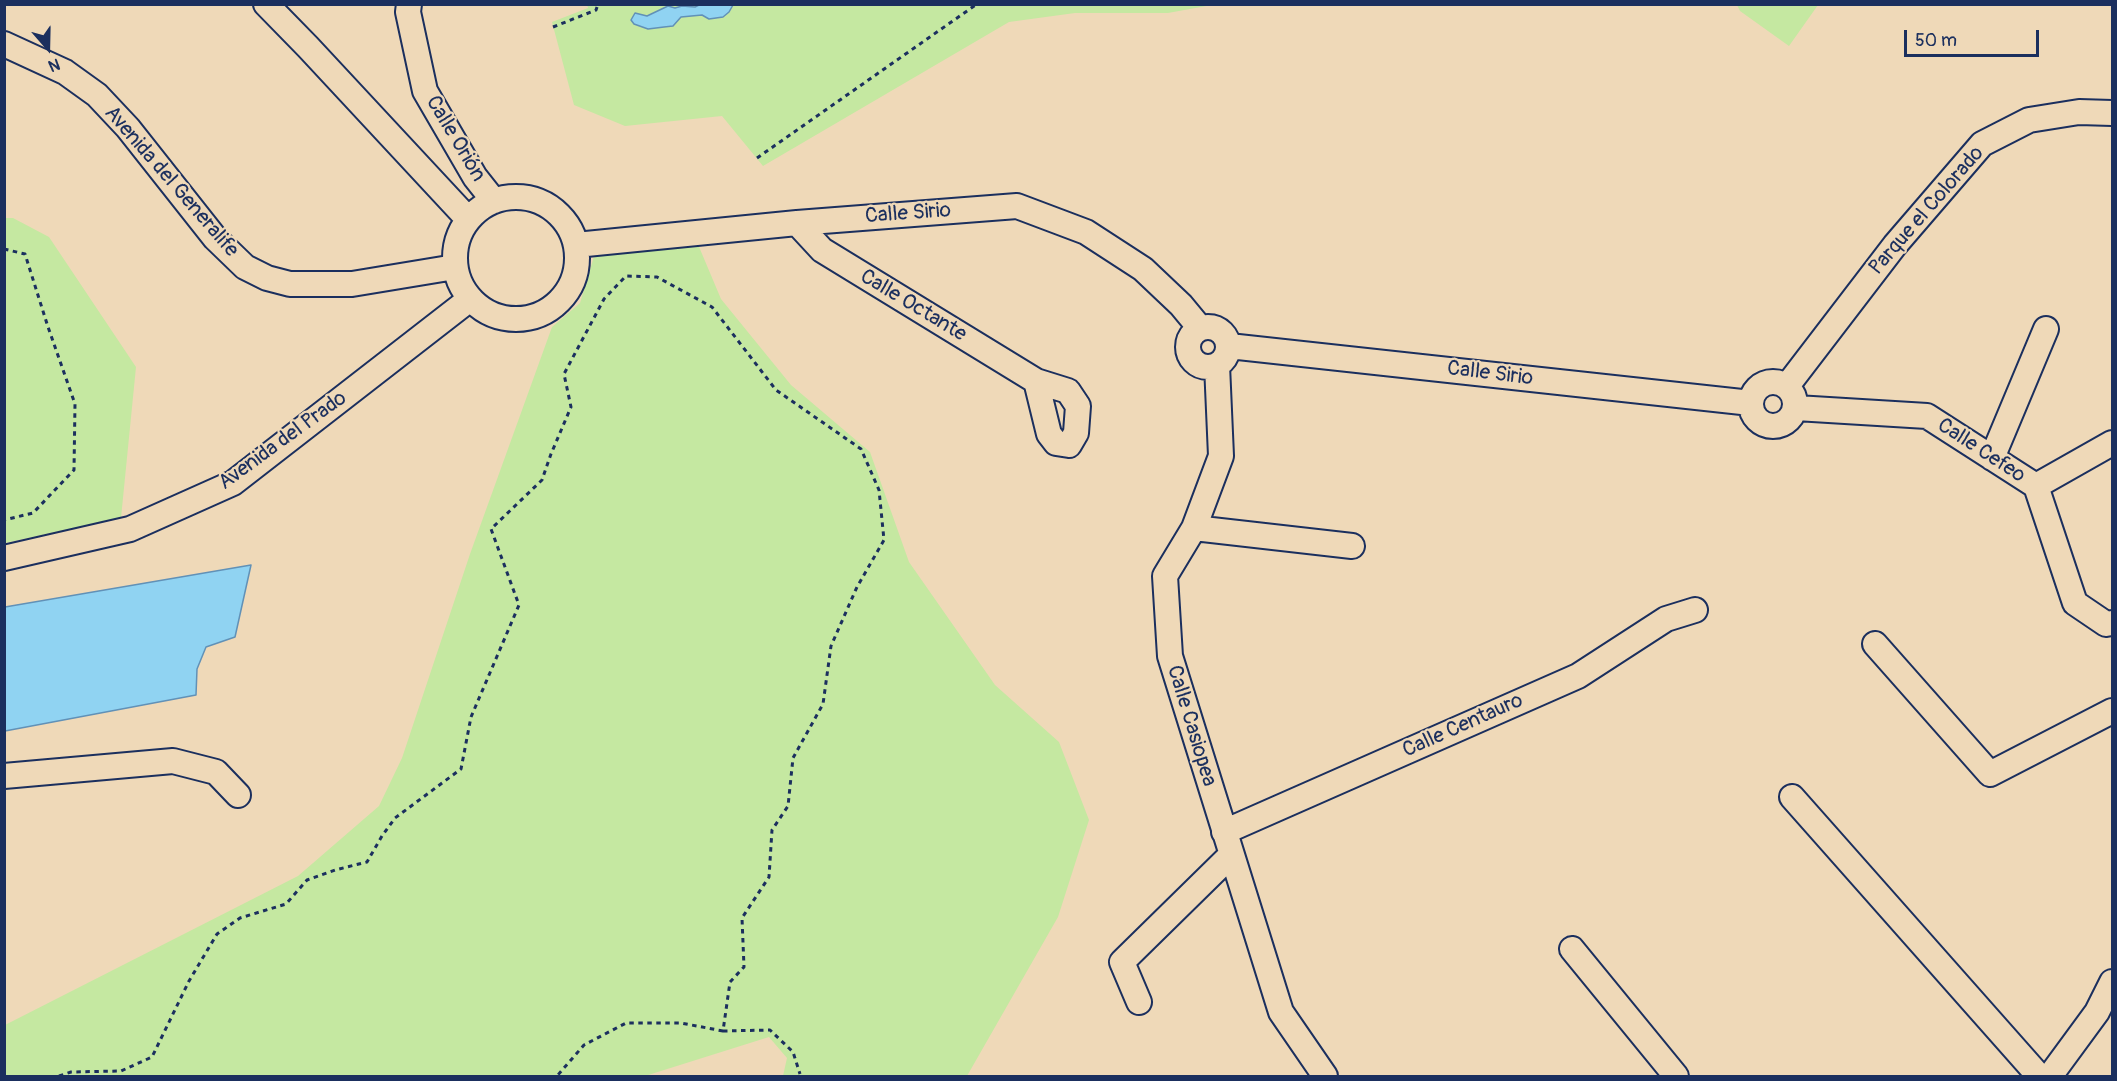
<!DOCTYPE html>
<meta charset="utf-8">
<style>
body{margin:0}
#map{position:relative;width:2117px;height:1081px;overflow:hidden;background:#efd9b8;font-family:Pangolin,sans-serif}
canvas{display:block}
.frame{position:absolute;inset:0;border:6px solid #1b2f5e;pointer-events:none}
.north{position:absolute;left:18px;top:18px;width:60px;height:60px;-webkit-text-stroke:4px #efd9b8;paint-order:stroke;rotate:160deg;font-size:16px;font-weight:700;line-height:24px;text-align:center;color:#1b2f5e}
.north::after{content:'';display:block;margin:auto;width:21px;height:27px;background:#1b2f5e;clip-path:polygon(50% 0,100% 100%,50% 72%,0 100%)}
.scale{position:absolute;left:1904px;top:30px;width:135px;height:27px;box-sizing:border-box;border:3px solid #1b2f5e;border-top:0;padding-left:8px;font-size:18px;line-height:21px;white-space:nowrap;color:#1b2f5e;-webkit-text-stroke:4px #efd9b8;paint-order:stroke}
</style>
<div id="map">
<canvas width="2117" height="1081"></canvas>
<div class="frame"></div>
<div class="north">N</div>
<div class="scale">50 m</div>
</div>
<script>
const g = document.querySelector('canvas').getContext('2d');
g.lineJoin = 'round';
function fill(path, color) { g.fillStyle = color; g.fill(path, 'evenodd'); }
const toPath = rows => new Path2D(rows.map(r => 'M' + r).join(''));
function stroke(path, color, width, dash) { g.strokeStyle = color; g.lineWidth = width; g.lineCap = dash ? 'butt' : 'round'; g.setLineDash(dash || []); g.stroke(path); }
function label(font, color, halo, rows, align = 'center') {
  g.font = font + ' Pangolin,sans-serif'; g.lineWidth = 4.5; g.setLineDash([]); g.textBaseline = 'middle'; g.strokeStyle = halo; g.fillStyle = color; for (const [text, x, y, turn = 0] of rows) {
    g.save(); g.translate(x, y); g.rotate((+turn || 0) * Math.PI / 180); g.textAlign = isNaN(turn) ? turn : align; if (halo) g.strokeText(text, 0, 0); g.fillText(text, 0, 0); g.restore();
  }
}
const green = toPath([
 [587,4,1212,5,1168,13,1075,13,1009,22,763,166,722,116,625,126,574,105,552,22,588,8],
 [1737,5,1818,5,1789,46,1740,11],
 [5,218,13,218,49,237,136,367,121,518,5,543],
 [697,242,721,299,791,385,870,452,909,562,995,685,1059,742,1089,820,1058,917,967,1076,783,1076,787,1058,769,1037,645,1076,5,1076,5,1025,298,876,379,806,402,758,470,554,552,327,580,303,595,253]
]);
const water = toPath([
 [699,5,733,5,729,12,723,17,709,19,702,15,681,17,673,26,664,27,648,29,634,24,631,20,635,13,647,16,668,6,675,8,682,6,695,7,699,5],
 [251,565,235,637,206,647,197,669,196,695,5,731,5,607,251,565]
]);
const path = toPath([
 [553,27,596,10,598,4],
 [757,158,977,4],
 [4,249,25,254,48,327,75,404,74,470,33,513,4,520],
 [723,1031,770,1030,793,1052,800,1074],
 [59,1076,71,1072,121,1071,152,1057,189,981,217,934,240,918,286,904,307,880,335,870,367,862,382,836,395,818,461,769,471,717,519,605,491,529,542,480,551,454,571,407,564,374,604,299,626,276,657,277,712,307,776,390,861,449,879,490,884,540,857,587,831,646,823,704,793,758,788,806,772,830,769,877,742,918,744,967,730,982,723,1031,681,1023,626,1023,584,1045,557,1076]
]);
const minor = toPath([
 [266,4,308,47,468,219],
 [409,4,408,12,425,91,475,177,494,201],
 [4,44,65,72,97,95,128,128,215,238,245,267,267,278,290,284,352,284,455,267],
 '455 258a61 61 0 1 1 122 0a61 61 0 1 1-122 0Z',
 [797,223,822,250,1036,381,1068,391,1078,406,1076,433,1069,445,1056,443,1049,434,1036,381],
 [576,245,797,223,1017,206,1086,232,1143,269,1181,305,1200,328],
 '1188 347a20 20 0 1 1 40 0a20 20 0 1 1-40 0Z',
 [1229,346,1751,403],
 [1217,365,1221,456,1194,528,1165,576,1170,656,1281,1012,1325,1076],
 '1751 404a22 22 0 1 1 44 0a22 22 0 1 1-44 0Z',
 [1787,386,1895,245,1982,144,2029,120,2079,112,2112,113],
 [1796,408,1927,416,2036,486,2075,603,2106,624,2112,623],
 [1992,458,2046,329],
 [2036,486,2112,443],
 [1194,528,1352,546],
 [4,558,130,529,233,483,470,299],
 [1875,644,1990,774,2112,711],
 [4,776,173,761,216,772,238,795],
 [1792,797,2039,1076],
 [1224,832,1578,676,1666,619,1695,610],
 [1572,949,1676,1076],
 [1139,1002,1122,962,1231,855],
 [2050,1076,2097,1012,2112,982]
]);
const streetNames = [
 ["Calle Orión",455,139,59],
 ["Avenida del Generalife",171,182,49],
 ["Parque el Colorado",1927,211,-49],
 ["Calle Sirio",908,214,-4],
 ["Calle Octante",913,306,31],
 ["Calle Sirio",1490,374,7],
 ["Avenida del Prado",283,441,-36],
 ["Calle Cefeo",1981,451,33],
 ["Calle Casiopea",1191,726,73],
 ["Calle Centauro",1463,726,-24]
];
fill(green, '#c5e8a1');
fill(water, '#90d3f2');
stroke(water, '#6191b7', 1.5);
stroke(minor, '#1b2f5e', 28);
stroke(path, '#1b2f5e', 3, [4.5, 4.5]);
stroke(minor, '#efd9b8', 24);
label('21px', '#1b2f5e', '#efd9b8', streetNames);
</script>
